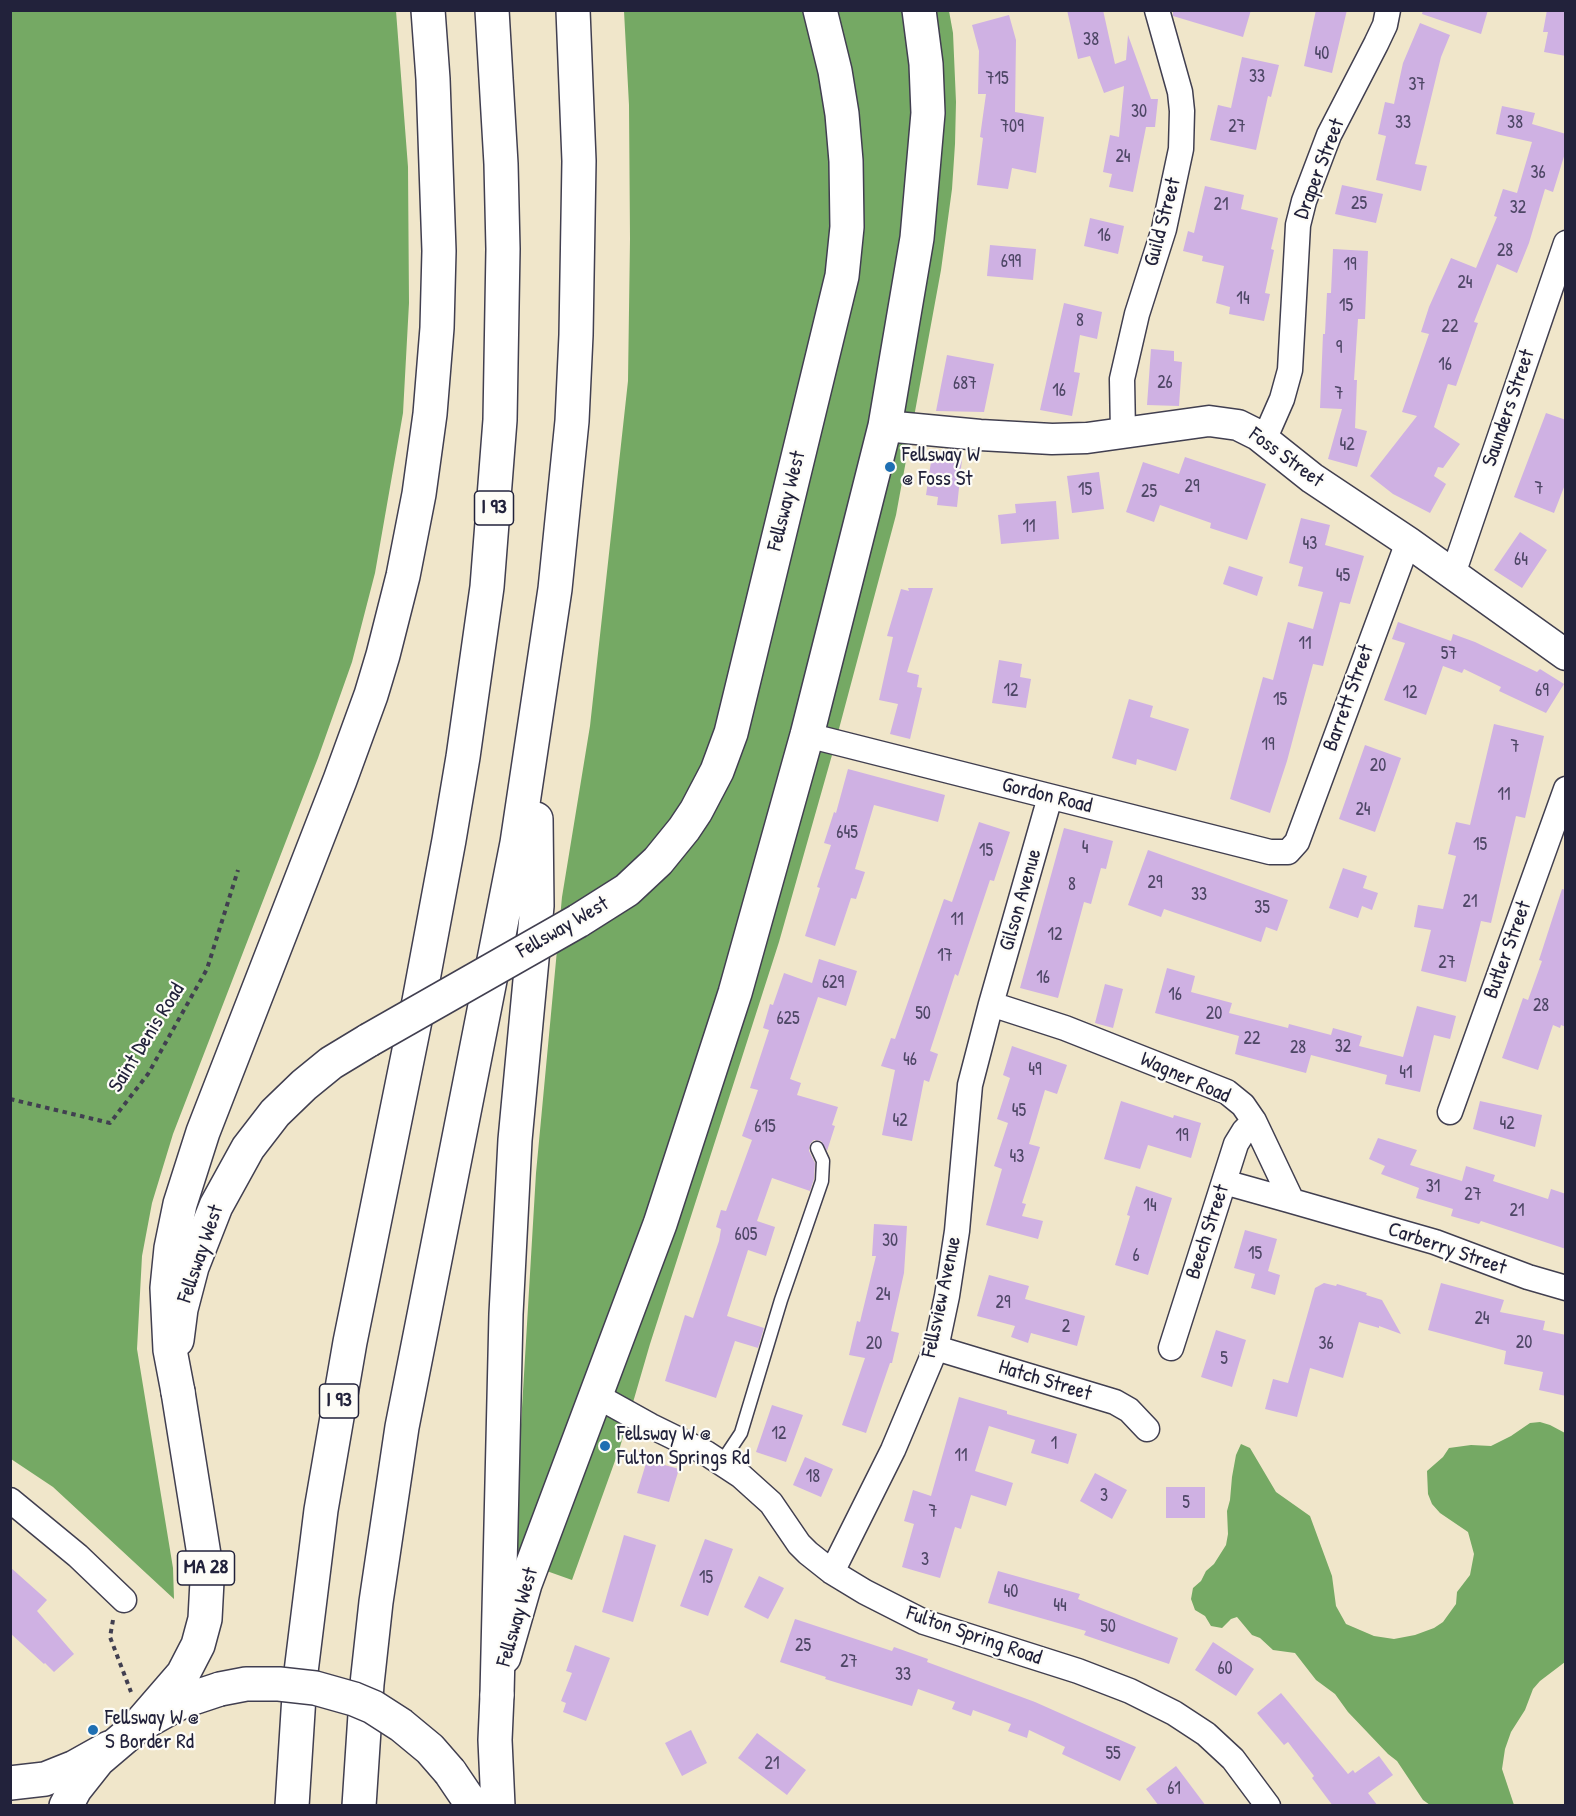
<!DOCTYPE html>
<style>
body{margin:0}
#map{position:relative;width:1576px;height:1816px;overflow:hidden;background:#f0e6ca;font-family:"Patrick Hand",sans-serif}
canvas{display:block}
.frame{position:absolute;inset:0;border:12px solid #22223b;pointer-events:none}
</style>
<div id="map">
<canvas width="1576" height="1816"></canvas>
<div class="frame"></div>
</div>
<script>
const g = document.querySelector('canvas').getContext('2d');
g.lineJoin = 'round';
function fill(path, color) { g.fillStyle = color; g.fill(path, 'evenodd'); }
const toPath = rows => new Path2D(rows.map(r => 'M' + r).join(''));
function stroke(path, color, width, dash) { g.strokeStyle = color; g.lineWidth = width; g.lineCap = dash ? 'butt' : 'round'; g.setLineDash(dash || []); g.stroke(path); }
function label(font, color, halo, rows, align = 'center') {
  g.font = font + ' "Patrick Hand",sans-serif'; g.lineWidth = 4.5; g.setLineDash([]); g.textBaseline = 'middle'; g.strokeStyle = halo; g.fillStyle = color; for (const [text, x, y, turn = 0] of rows) {
    g.save(); g.translate(x, y); g.rotate((+turn || 0) * Math.PI / 180); g.textAlign = isNaN(turn) ? turn : align; if (halo) g.strokeText(text, 0, 0); g.fillText(text, 0, 0); g.restore();
  }
}
const forest = toPath([
 [10,11,396,11,408,167,409,303,403,413,375,573,352,662,318,758,173,1134,152,1203,142,1256,137,1349,173,1568,174,1599,53,1487,11,1459],
 [624,11,949,11,953,33,956,102,955,144,952,189,941,270,896,515,832,755,779,942,650,1344,620,1447,572,1580,513,1559,536,1173,562,897,590,726,628,381,630,239,629,105],
 [1540,1422,1550,1425,1565,1433,1565,1662,1540,1681,1533,1689,1525,1710,1511,1732,1505,1749,1502,1769,1514,1805,1430,1805,1423,1800,1397,1761,1388,1754,1348,1712,1335,1694,1316,1680,1295,1653,1273,1650,1260,1638,1252,1635,1237,1617,1231,1619,1222,1628,1211,1626,1205,1616,1195,1610,1191,1599,1193,1588,1201,1581,1206,1571,1214,1564,1226,1545,1228,1534,1227,1511,1230,1500,1232,1477,1236,1455,1241,1444,1250,1448,1276,1492,1310,1516,1332,1576,1336,1606,1346,1624,1374,1636,1394,1639,1415,1635,1434,1628,1443,1622,1456,1604,1457,1592,1470,1575,1474,1554,1468,1532,1440,1513,1432,1504,1428,1494,1427,1471,1443,1457,1449,1448,1471,1445,1491,1446,1511,1436,1530,1423]
]);
const building = toPath([
 [1067,10,1103,10,1115,64,1126,60,1128,35,1151,99,1158,99,1155,127,1146,127,1133,192,1109,187,1112,174,1103,172,1110,135,1119,137,1124,86,1104,93,1090,56,1078,59],
 [1173,10,1251,10,1243,37,1173,16],
 [1316,10,1347,10,1332,73,1304,66],
 [1423,10,1488,10,1481,34,1422,14],
 [1547,10,1566,10,1566,56,1544,52,1548,32,1543,32],
 [1009,15,1016,40,1015,112,1044,117,1036,173,1012,168,1008,189,977,185,983,138,980,137,986,94,978,94,979,51,972,25],
 [1420,23,1450,35,1441,57,1415,164,1427,166,1421,191,1376,180,1386,136,1378,134,1385,102,1394,104,1403,63],
 [1242,57,1279,65,1271,97,1268,96,1256,150,1210,140,1218,105,1231,108],
 [1502,106,1535,113,1532,124,1566,134,1566,150,1553,192,1545,189,1529,243,1517,273,1497,264,1474,322,1478,323,1456,386,1448,384,1434,427,1460,444,1443,468,1438,467,1434,476,1446,484,1430,513,1393,494,1370,476,1417,416,1402,412,1429,334,1421,332,1429,307,1451,258,1476,268,1497,217,1494,216,1503,189,1517,193,1532,142,1496,134],
 [1342,185,1383,194,1376,223,1335,214],
 [1205,186,1244,195,1241,209,1278,218,1271,249,1274,250,1265,293,1270,294,1264,321,1229,314,1230,307,1216,303,1224,266,1202,261,1203,256,1183,251,1188,231,1194,233],
 [1090,218,1124,226,1118,254,1084,246],
 [990,245,1036,249,1033,280,987,276],
 [1333,249,1368,251,1365,319,1358,319,1354,380,1357,380,1355,428,1367,431,1357,467,1328,459,1342,409,1320,408,1323,334,1325,334,1327,293,1331,293],
 [1064,303,1102,312,1097,339,1080,335,1074,372,1080,373,1072,416,1040,410],
 [1151,349,1174,351,1174,361,1182,362,1179,406,1147,405],
 [947,355,994,364,984,412,936,411],
 [1546,413,1566,420,1566,482,1554,513,1514,497],
 [932,455,962,459,957,507,937,505,938,497,926,495],
 [1185,457,1266,484,1247,540,1210,528,1211,523,1160,505,1154,522,1126,512,1143,462,1179,474],
 [1099,472,1104,509,1072,513,1067,476],
 [1056,501,1059,539,1001,544,998,515,1016,513,1015,504],
 [1301,518,1330,525,1325,545,1364,556,1350,604,1340,602,1323,666,1313,664,1287,761,1270,813,1230,799,1263,677,1273,680,1288,622,1313,629,1323,592,1298,586,1303,567,1289,563],
 [1520,532,1547,550,1522,588,1494,570],
 [1229,566,1263,577,1257,596,1223,584],
 [908,588,933,588,907,672,919,675,917,687,922,688,910,739,890,734,898,704,879,700,893,637,887,636,901,589,909,591],
 [1398,622,1451,641,1453,634,1475,642,1537,672,1540,669,1564,684,1546,713,1499,691,1501,687,1464,669,1462,673,1443,666,1426,715,1384,700,1405,643,1392,639],
 [999,660,1022,664,1020,677,1031,679,1026,708,992,703],
 [1129,699,1153,706,1150,717,1189,729,1176,771,1137,759,1136,765,1112,758],
 [1494,724,1544,736,1525,818,1516,816,1491,923,1481,921,1466,982,1421,971,1431,930,1414,927,1418,905,1443,909,1456,856,1448,854,1456,822,1470,825],
 [1365,745,1401,758,1375,832,1339,819],
 [848,769,945,795,938,822,874,805,855,869,865,872,856,899,851,898,835,946,805,936,820,888,817,887,831,845,824,843,834,812,836,813],
 [979,822,1010,832,994,881,990,880,958,976,955,974,930,1051,938,1054,929,1082,924,1080,912,1141,882,1135,895,1070,881,1066,891,1038,895,1039,944,899,952,902],
 [1064,828,1113,841,1106,869,1101,868,1091,904,1084,902,1058,998,1020,988],
 [1148,850,1288,900,1277,931,1266,927,1261,942,1164,909,1161,917,1128,905],
 [1343,868,1367,876,1363,888,1378,893,1372,910,1362,906,1358,918,1329,908],
 [1562,889,1566,890,1566,1027,1561,1025,1560,1028,1553,1025,1538,1070,1502,1058,1523,998,1528,1000,1542,961,1539,960],
 [819,959,857,971,846,1006,818,997,790,1079,801,1083,797,1095,838,1107,832,1125,835,1126,827,1151,821,1141,814,1140,810,1144,809,1151,815,1163,814,1179,810,1191,772,1178,757,1221,775,1227,766,1256,748,1250,727,1316,764,1328,758,1348,735,1341,716,1398,665,1381,685,1315,693,1318,719,1241,721,1229,716,1227,721,1210,726,1211,752,1140,742,1136,758,1090,750,1088,769,1030,763,1028,770,1004,773,1005,784,973,812,983],
 [1167,968,1195,976,1191,992,1232,1003,1229,1013,1288,1028,1289,1024,1331,1035,1333,1028,1362,1036,1359,1046,1403,1057,1417,1006,1456,1016,1450,1039,1434,1035,1420,1092,1385,1084,1387,1075,1311,1055,1306,1073,1235,1054,1239,1036,1155,1013],
 [1105,984,1123,989,1113,1028,1095,1023],
 [1012,1046,1067,1065,1057,1094,1045,1090,1029,1144,1040,1147,1022,1203,1026,1204,1022,1216,1043,1221,1038,1239,986,1225,1002,1169,994,1166,1008,1123,997,1119,1010,1078,1003,1075],
 [1121,1101,1173,1118,1174,1115,1201,1123,1191,1158,1148,1145,1140,1169,1104,1159],
 [1480,1101,1542,1115,1535,1147,1473,1129],
 [1378,1138,1417,1150,1410,1165,1462,1181,1466,1166,1495,1175,1493,1181,1548,1199,1551,1189,1566,1194,1566,1249,1481,1221,1479,1224,1451,1216,1453,1209,1416,1198,1419,1188,1381,1174,1385,1166,1369,1159],
 [1136,1186,1172,1198,1148,1275,1115,1265,1130,1216,1127,1215],
 [874,1224,907,1226,904,1273,891,1331,899,1333,892,1363,890,1363,866,1433,842,1425,865,1358,849,1355,857,1321,860,1322,876,1256,872,1256],
 [1245,1230,1277,1239,1268,1271,1280,1275,1275,1295,1251,1288,1255,1274,1234,1268],
 [989,1275,1029,1286,1025,1299,1085,1316,1077,1346,1031,1333,1028,1343,1011,1337,1015,1326,977,1316],
 [1324,1283,1336,1286,1337,1284,1367,1293,1366,1295,1382,1300,1401,1334,1379,1326,1379,1328,1359,1322,1343,1378,1310,1368,1297,1417,1265,1409,1273,1379,1288,1383,1315,1288],
 [1441,1283,1504,1300,1500,1312,1545,1321,1543,1330,1566,1335,1566,1396,1539,1390,1543,1372,1504,1364,1506,1351,1428,1330],
 [1216,1330,1246,1340,1232,1387,1201,1377],
 [959,1397,1007,1411,1007,1414,1077,1434,1068,1464,1031,1453,1035,1440,989,1426,975,1471,1013,1483,1006,1506,971,1495,961,1529,955,1527,940,1578,902,1567,914,1524,904,1521,913,1490,931,1496],
 [772,1405,803,1415,786,1462,756,1452],
 [805,1457,833,1469,821,1497,793,1485],
 [647,1460,679,1469,669,1502,637,1493],
 [1095,1473,1127,1490,1112,1519,1080,1501],
 [1166,1487,1205,1487,1205,1518,1166,1518],
 [624,1535,656,1545,633,1622,602,1612],
 [705,1539,733,1549,708,1616,680,1606],
 [10,1567,47,1600,37,1611,74,1654,54,1672,45,1663,44,1664,10,1633],
 [998,1571,1080,1594,1078,1599,1178,1638,1169,1664,1084,1635,1086,1631,988,1603],
 [759,1576,784,1588,768,1619,744,1607],
 [795,1619,892,1651,894,1647,928,1659,927,1662,1035,1702,1136,1747,1120,1781,1062,1754,1065,1747,1029,1730,1027,1738,1008,1731,1011,1724,973,1710,971,1716,952,1709,955,1702,918,1689,912,1706,825,1679,826,1677,780,1662],
 [1213,1642,1254,1669,1236,1696,1195,1670],
 [575,1645,610,1658,586,1721,563,1712,566,1703,561,1701,572,1673,566,1671],
 [1281,1693,1348,1774,1353,1770,1355,1773,1379,1756,1393,1775,1368,1793,1378,1806,1333,1806,1312,1778,1314,1776,1288,1742,1284,1745,1257,1713],
 [691,1730,707,1763,682,1776,665,1743],
 [757,1733,806,1770,787,1795,738,1758],
 [1176,1766,1206,1806,1159,1806,1146,1789]
]);
const path = toPath([
 [10,1099,110,1123,148,1074,207,969,238,870],
 [113,1620,110,1637,131,1692]
]);
const service = toPath([
 [721,1463,741,1433,781,1300,822,1181,823,1161,817,1148]
]);
const minor = toPath([
 [1123,433,1122,379,1137,314,1164,229,1181,149,1182,111,1180,92,1157,10],
 [1264,440,1282,399,1290,370,1298,225,1304,201,1329,135,1376,44,1385,25,1388,10],
 [1453,574,1566,243],
 [807,735,1270,852,1288,852,1297,842,1408,542],
 [991,1004,1065,1028,1227,1092,1243,1105,1254,1121,1292,1201,1435,1242,1528,1277,1566,1288],
 [1450,1112,1566,789],
 [1224,1182,1292,1201],
 [936,1348,1115,1402,1129,1410,1147,1429],
 [1171,1348,1236,1144,1244,1131,1254,1121],
 [597,1396,651,1426,706,1453,741,1476,771,1503,799,1544,808,1553,832,1572,865,1592,924,1622,1078,1671,1130,1691,1174,1713,1206,1734,1233,1759,1268,1806],
 [10,1500,78,1556,124,1600],
 [832,1572,893,1450,936,1348,947,1296,957,1231,970,1085,991,1004,1050,797]
]);
const tertiary = toPath([
 [885,426,980,435,1052,439,1087,438,1209,421,1238,425,1258,435,1312,478,1408,542,1566,655]
]);
const secondary = toPath([
 [578,921,627,890,658,861,684,829,696,811,717,771,731,733,741,692,842,276,847,227,846,161,842,114,835,71,820,10],
 [177,1340,181,1309,192,1267,216,1206,248,1148,275,1113,304,1085,331,1063,369,1040],
 [504,1657,525,1584,660,1224,735,993,807,735,885,426,917,238,928,113,926,64,919,10],
 [10,1783,45,1779,75,1767,109,1748]
]);
const primary = toPath([
 [497,1695,495,1740,498,1806],
 [138,1726,183,1674,198,1645,205,1619,207,1581,205,1561,178,1392],
 [450,1772,473,1806],
 [66,1806,75,1789,98,1760,138,1726,181,1702,220,1689]
]);
const motorway = toPath([
 [178,1392,170,1350,167,1288,171,1248,180,1204,203,1132,340,780,371,695,383,655,403,576,419,494,430,414,437,328,439,251,433,79,428,10],
 [497,1695,506,1314,515,1140,537,906,536,819],
 [292,1806,300,1680,321,1510,350,1342,419,1001,449,840,463,757,487,587,500,420,503,249,501,164,492,10],
 [359,1806,367,1684,376,1602,402,1427,517,843,555,589,572,421,576,335,579,161,573,10]
]);
const secondaryBridge = toPath([
 [369,1040,578,921]
]);
const primaryBridge = toPath([
 [220,1689,246,1684,279,1684,315,1688,354,1699,373,1707,401,1725,430,1749,450,1772]
]);
const markers = [
 [890,467,6,"#1f6fb2"],
 [605,1446,6,"#1f6fb2"],
 [93,1730,6,"#1f6fb2"]
];
const numberNames = [
 ["38",1091,40],
 ["40",1322,54],
 ["33",1257,77],
 ["715",997,79],
 ["37",1417,85],
 ["30",1139,112],
 ["33",1403,123],
 ["38",1515,123],
 ["709",1012,127],
 ["27",1237,127],
 ["24",1123,157],
 ["36",1538,173],
 ["25",1359,204],
 ["21",1221,205],
 ["32",1518,208],
 ["16",1104,236],
 ["28",1505,251],
 ["699",1011,262],
 ["19",1350,265],
 ["24",1465,283],
 ["14",1243,299],
 ["15",1346,306],
 ["8",1080,321],
 ["22",1450,327],
 ["9",1339,348],
 ["16",1445,365],
 ["26",1165,383],
 ["687",965,384],
 ["16",1059,391],
 ["7",1339,394],
 ["42",1347,445],
 ["29",1192,487],
 ["7",1539,489],
 ["15",1085,490],
 ["25",1149,492],
 ["11",1029,527],
 ["43",1310,544],
 ["64",1521,560],
 ["45",1343,576],
 ["11",1305,644],
 ["57",1449,654],
 ["12",1011,691],
 ["69",1542,691],
 ["12",1410,693],
 ["15",1280,700],
 ["19",1268,745],
 ["7",1515,747],
 ["20",1378,766],
 ["11",1504,795],
 ["24",1363,810],
 ["645",847,833],
 ["15",1480,845],
 ["4",1085,848],
 ["15",986,851],
 ["29",1155,883],
 ["8",1072,885],
 ["33",1199,895],
 ["21",1470,902],
 ["35",1262,908],
 ["11",957,920],
 ["12",1055,935],
 ["17",945,956],
 ["27",1447,963],
 ["16",1043,978],
 ["629",833,983],
 ["16",1175,995],
 ["28",1541,1006],
 ["50",923,1014],
 ["20",1214,1014],
 ["625",788,1019],
 ["22",1252,1039],
 ["32",1343,1047],
 ["28",1298,1048],
 ["46",910,1060],
 ["49",1035,1070],
 ["41",1406,1073],
 ["45",1019,1111],
 ["42",900,1121],
 ["42",1507,1124],
 ["615",765,1127],
 ["19",1182,1136],
 ["43",1017,1157],
 ["31",1433,1187],
 ["27",1473,1195],
 ["14",1150,1206],
 ["21",1517,1211],
 ["605",746,1235],
 ["30",890,1241],
 ["15",1255,1254],
 ["6",1136,1256],
 ["24",883,1295],
 ["29",1003,1303],
 ["24",1482,1319],
 ["2",1066,1327],
 ["20",1524,1343],
 ["20",874,1344],
 ["36",1326,1344],
 ["5",1224,1359],
 ["12",779,1434],
 ["1",1054,1444],
 ["11",961,1456],
 ["18",813,1477],
 ["3",1104,1496],
 ["5",1186,1503],
 ["7",933,1512],
 ["3",925,1560],
 ["15",706,1578],
 ["40",1011,1592],
 ["44",1060,1606],
 ["50",1108,1627],
 ["25",803,1646],
 ["27",849,1662],
 ["60",1225,1669],
 ["33",903,1675],
 ["55",1113,1754],
 ["21",772,1764],
 ["61",1174,1789]
];
const shields = [
 [494,508,39],
 [339,1401,39],
 [206,1568,57]
];
const shieldNames = [
 ["I 93",494,508],
 ["I 93",339,1401],
 ["MA 28",206,1568]
];
const streetNames = [
 ["Draper Street",1320,169,-69],
 ["Guild Street",1163,222,-75],
 ["Saunders Street",1509,408,-71],
 ["Foss Street",1286,458,36],
 ["Fellsway West",787,501,-76],
 ["Barrett Street",1349,698,-70],
 ["Gordon Road",1047,796,14],
 ["Gilson Avenue",1021,900,-74],
 ["Fellsway West",563,928,-30],
 ["Butler Street",1508,950,-70],
 ["Saint Denis Road",147,1038,-58],
 ["Wagner Road",1185,1078,24],
 ["Beech Street",1208,1232,-72],
 ["Carberry Street",1447,1249,19],
 ["Fellsway West",201,1254,-71],
 ["Fellsview Avenue",942,1297,-78],
 ["Hatch Street",1045,1381,17],
 ["Fellsway West",518,1617,-74],
 ["Fulton Spring Road",974,1636,19]
];
const poiNames = [
 ["Fellsway W",902,455],
 ["@ Foss St",902,479],
 ["Fellsway W @",617,1434],
 ["Fulton Springs Rd",617,1458],
 ["Fellsway W @",105,1718],
 ["S Border Rd",105,1742]
];
fill(forest, '#75a964');
fill(building, '#cfb1e3');
stroke(service, '#413f50', 15);
stroke(minor, '#413f50', 27);
stroke(tertiary, '#413f50', 33);
stroke(secondary, '#413f50', 36);
stroke(primary, '#413f50', 36);
stroke(motorway, '#413f50', 36);
stroke(path, '#413f50', 4, [4.5, 4.5]);
stroke(service, '#fff', 12);
stroke(minor, '#fff', 24);
stroke(tertiary, '#fff', 30);
stroke(secondary, '#fff', 33);
stroke(primary, '#fff', 33);
stroke(motorway, '#fff', 33);
stroke(secondaryBridge, '#413f50', 36, []);
stroke(primaryBridge, '#413f50', 36, []);
stroke(secondaryBridge, '#fff', 33);
stroke(primaryBridge, '#fff', 33);
for (const [x, y, r, color] of markers) { const dot = new Path2D(); dot.arc(x, y, r, 0, 2 * Math.PI); g.fillStyle = color; g.fill(dot); stroke(dot, '#fdfcf7', 2); }
label('18px', '#4d4665', null, numberNames);
for (const [x, y, w] of shields) { const box = new Path2D(); box.roundRect(x - w / 2, y - 17, w, 34, 4.5); g.fillStyle = '#fdfcf7'; g.fill(box); stroke(box, '#22223b', 1.5); }
label('bold 20px', '#22223b', null, shieldNames);
label('21px', '#22223b', '#fdfcf7', streetNames);
label('21px', '#22223b', '#fdfcf7', poiNames, 'left');
</script>
